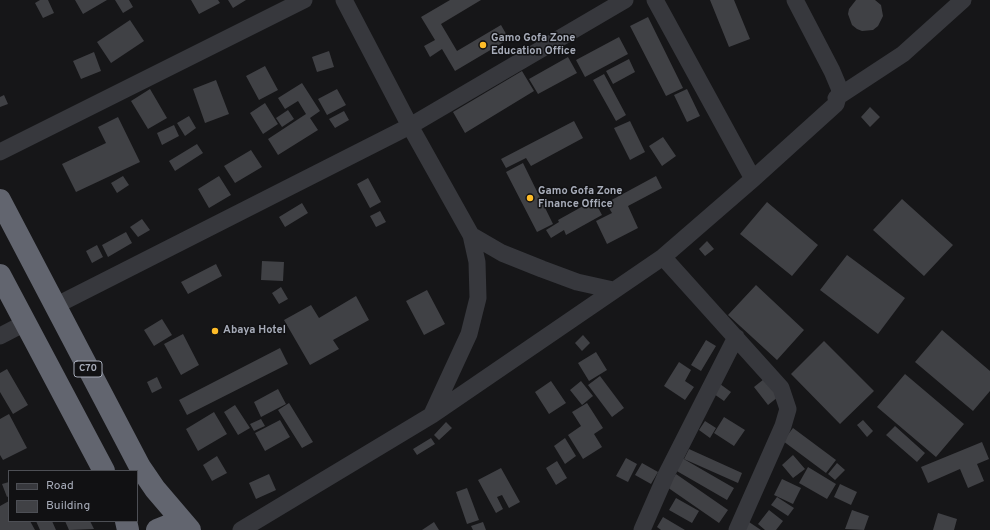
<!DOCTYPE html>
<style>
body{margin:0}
#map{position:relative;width:990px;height:530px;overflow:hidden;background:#161618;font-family:Overpass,sans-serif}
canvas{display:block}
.legend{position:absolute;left:8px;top:470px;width:130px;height:52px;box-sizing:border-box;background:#111113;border:1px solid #4d4f55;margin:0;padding:5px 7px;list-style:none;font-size:12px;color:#a7acb9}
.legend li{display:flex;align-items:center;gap:8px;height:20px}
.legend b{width:20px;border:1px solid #4d4f55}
</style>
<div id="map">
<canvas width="990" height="530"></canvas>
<ul class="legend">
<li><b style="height:5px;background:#37383d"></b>Road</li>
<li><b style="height:11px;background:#404145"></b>Building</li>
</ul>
</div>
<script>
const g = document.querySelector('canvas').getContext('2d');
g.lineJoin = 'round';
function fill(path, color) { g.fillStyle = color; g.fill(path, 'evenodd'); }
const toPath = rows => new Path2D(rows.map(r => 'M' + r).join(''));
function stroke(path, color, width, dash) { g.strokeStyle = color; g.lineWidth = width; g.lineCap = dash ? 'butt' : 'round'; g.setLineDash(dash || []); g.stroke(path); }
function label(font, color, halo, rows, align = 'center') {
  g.font = font + ' Overpass,sans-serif'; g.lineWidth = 3; g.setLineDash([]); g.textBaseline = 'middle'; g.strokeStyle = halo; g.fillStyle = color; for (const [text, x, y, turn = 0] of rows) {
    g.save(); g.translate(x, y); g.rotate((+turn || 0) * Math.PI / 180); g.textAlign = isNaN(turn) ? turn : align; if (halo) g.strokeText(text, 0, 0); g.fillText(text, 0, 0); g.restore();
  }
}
const building = toPath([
 [40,0,48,0,54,13,43,18,35,3],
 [75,0,107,0,83,14],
 [115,0,129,0,133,7,123,13],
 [191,0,218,0,220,3,199,14],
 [228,0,246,0,233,8],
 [450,0,481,0,441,24,457,51,501,25,509,39,455,71,442,49,430,57,424,46,435,40,421,17],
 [710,0,734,0,750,39,729,47],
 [856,0,875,0,881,5,883,16,878,26,873,30,862,31,857,29,852,25,848,14,849,9],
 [648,17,683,88,666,96,630,26],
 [130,20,144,41,111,63,97,42],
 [619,37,628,54,585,77,576,60],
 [329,51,334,67,317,72,312,57],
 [94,52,101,71,81,79,73,61],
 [568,57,577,73,538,94,529,79],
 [629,59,635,72,613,84,606,71],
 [265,66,278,90,259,100,246,76],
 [522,71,534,91,465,133,453,112],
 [604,74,626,115,616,121,593,80],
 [216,80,229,114,205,123,193,89],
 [302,83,320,111,310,118,318,130,278,155,268,139,306,114,298,101,285,109,278,98],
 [150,89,167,118,148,129,131,101],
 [337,89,346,105,327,115,318,99],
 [687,89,700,116,687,122,674,95],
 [4,95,8,104,0,107,0,97],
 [265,103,278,124,263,134,250,113],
 [870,107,880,117,870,127,861,117],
 [288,110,294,119,282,127,276,118],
 [344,111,349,120,335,128,329,119],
 [189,116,196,128,185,136,177,123],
 [118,117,140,162,76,192,62,164,106,143,98,127],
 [574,121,583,138,531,166,526,158,506,168,501,159],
 [630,121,645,152,630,160,614,128],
 [174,125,179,136,162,145,157,133],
 [663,137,676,156,662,166,649,146],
 [197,144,203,153,175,171,169,161],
 [251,150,262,167,235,183,224,166],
 [523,163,553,224,537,232,506,172],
 [123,176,129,185,117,193,111,183],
 [219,176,231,195,209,208,198,189],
 [656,176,662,188,628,206,638,228,607,244,596,221,612,213,606,203],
 [368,178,381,202,370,208,357,184],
 [902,199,953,245,924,276,873,230],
 [594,200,602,215,566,235,564,230,551,238,546,230,559,222,558,220],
 [767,202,818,245,792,276,740,234],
 [302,203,308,213,285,227,279,217],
 [380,211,386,222,376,227,370,216],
 [142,219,150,230,138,237,130,227],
 [126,232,132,243,108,257,102,245],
 [707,241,714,249,705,256,699,249],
 [97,245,103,257,92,263,86,251],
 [847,255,905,298,878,334,820,290],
 [262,261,284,262,283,281,261,280],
 [216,264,222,276,188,294,181,282],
 [756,285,804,330,777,360,728,315],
 [281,287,288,299,279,304,272,293],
 [427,290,445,324,424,335,406,301],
 [356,296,369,320,333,340,339,349,310,365,284,320,311,305,319,318],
 [162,319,172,335,154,346,144,330],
 [942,330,990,371,990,391,973,411,915,362],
 [183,334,199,365,181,375,164,344],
 [583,335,590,343,582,351,575,343],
 [706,340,716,346,701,371,691,365],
 [824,341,874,391,840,424,791,374],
 [280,348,288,364,187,415,179,400],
 [596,352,607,370,589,381,578,363],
 [679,362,691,370,685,381,694,387,685,400,664,386],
 [7,369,28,405,13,414,0,392,0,373],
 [905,374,964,424,936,457,877,407],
 [600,376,624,408,612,417,588,385],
 [157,377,162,388,152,393,147,382],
 [764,379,778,397,768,405,754,387],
 [551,381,566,403,549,414,535,392],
 [581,381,593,396,582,405,570,390],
 [720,384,731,392,724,401,714,394],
 [278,389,286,404,261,417,254,402],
 [289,403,313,442,302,448,278,410],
 [587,403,603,428,594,434,602,447,583,459,568,435,581,426,572,412],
 [235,405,250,428,238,435,224,412],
 [214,412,227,434,198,451,186,429],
 [9,414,27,448,3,460,0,455,0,419],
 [724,417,745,430,734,446,714,433],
 [261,419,265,426,254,431,250,424],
 [280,420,290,437,265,451,255,433],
 [863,420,873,431,867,437,857,425],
 [705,421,716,428,710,438,699,430],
 [446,422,452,428,439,440,434,435],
 [895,426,925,453,917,462,886,435],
 [793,428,836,460,826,473,783,441],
 [431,438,435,444,417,455,413,449],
 [565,438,576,456,565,464,554,446],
 [982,442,989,459,977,464,984,481,968,488,960,469,928,483,921,467],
 [689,449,742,473,738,483,684,459],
 [793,455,805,469,793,478,782,465],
 [217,456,227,473,212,481,203,465],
 [626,458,637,464,628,482,616,476],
 [682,458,734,488,727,500,675,470],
 [557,461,567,478,556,485,546,468],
 [642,463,658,472,651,484,635,475],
 [837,463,845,470,835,480,828,474],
 [808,467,836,484,827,499,799,483],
 [501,468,520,502,509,508,502,495,497,497,503,509,496,513,478,480],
 [269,474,276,490,256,499,249,483],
 [676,474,728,510,719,523,667,487],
 [782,479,801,488,793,504,774,495],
 [9,482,9,496,7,497,2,484],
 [840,484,857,492,851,505,834,497],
 [467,488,479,520,467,524,456,492],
 [777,497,794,508,788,516,771,505],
 [676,498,699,511,692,523,669,510],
 [9,501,9,521,30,521,35,530,0,530,0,506],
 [769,510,783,521,776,530,765,530,758,524],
 [852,510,869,516,864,530,845,529],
 [938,513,957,519,954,530,933,530],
 [663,517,685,530,661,530,657,527],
 [36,521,52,521,56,530,40,530],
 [65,521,90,521,94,529,69,530],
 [434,522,439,530,422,530],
 [483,522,486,530,473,530,471,526],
 [749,522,761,530,744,530]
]);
const minor = toPath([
 [344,0,410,126,471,235,477,262,478,298,469,334,432,414],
 [655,0,753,179],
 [836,98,903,54,963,0],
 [0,152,304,0],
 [471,235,502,253,542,269,577,282,613,290],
 [663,257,781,388,788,409,783,426,737,530],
 [55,306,410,126,625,0],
 [0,336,25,323],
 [241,530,432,415,663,257,753,179,836,104,840,90,832,71,795,0],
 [642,530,666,475,736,337]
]);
const highway = toPath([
 [0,200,140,467,155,489,190,530],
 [0,275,104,471],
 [126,521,128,530],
 [157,530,167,526,189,530]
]);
const markers = [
 [483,45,4,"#febc28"],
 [530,198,4,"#febc28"],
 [215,331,4,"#febc28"]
];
const shields = [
 [88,369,28]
];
const shieldNames = [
 ["C70",88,369]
];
const poiNames = [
 ["Gamo Gofa Zone",491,39],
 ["Education Office",491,52],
 ["Gamo Gofa Zone",538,192],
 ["Finance Office",538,205],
 ["Abaya Hotel",223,331]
];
fill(building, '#404145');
stroke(minor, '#37383d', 17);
stroke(highway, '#62656f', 22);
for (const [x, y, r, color] of markers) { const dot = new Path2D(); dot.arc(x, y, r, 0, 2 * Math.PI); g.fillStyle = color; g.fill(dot); stroke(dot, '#111113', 1.5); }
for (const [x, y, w] of shields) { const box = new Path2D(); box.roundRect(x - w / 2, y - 8, w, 16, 3); g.fillStyle = '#111113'; g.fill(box); stroke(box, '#a7acb9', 1); }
label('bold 10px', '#a7acb9', null, shieldNames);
label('bold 11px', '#a7acb9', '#111113', poiNames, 'left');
</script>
